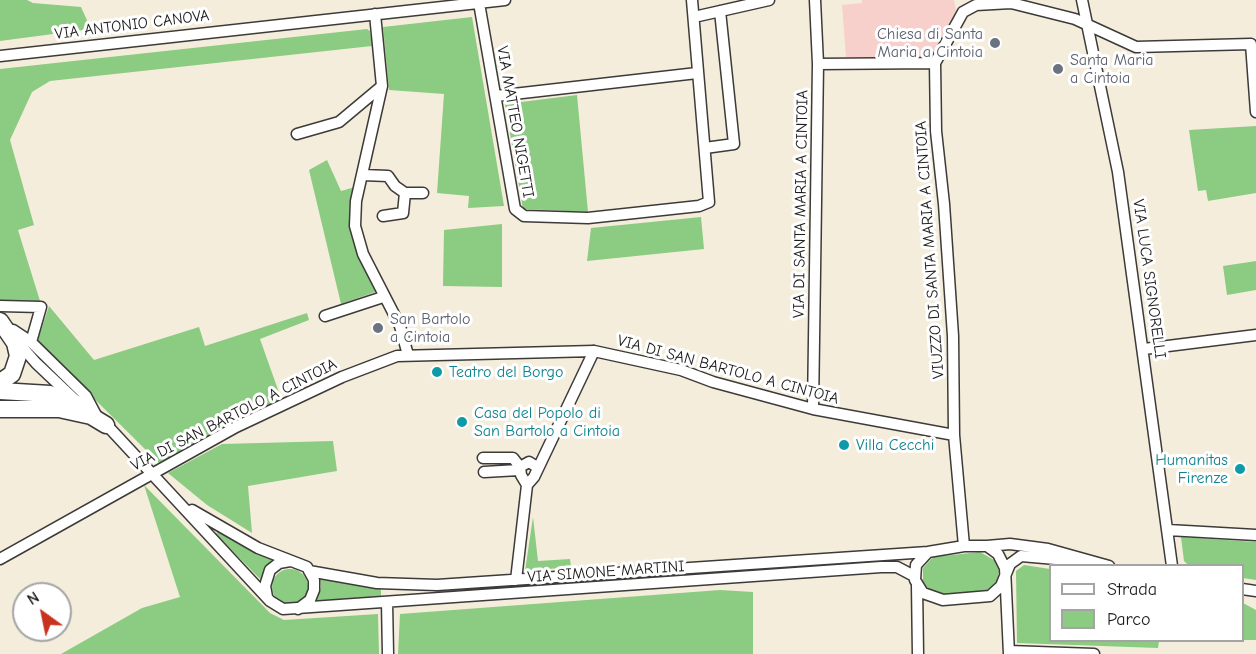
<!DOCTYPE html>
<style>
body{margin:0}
#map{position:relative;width:1256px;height:654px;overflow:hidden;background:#f5eddb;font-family:"Comic Neue",sans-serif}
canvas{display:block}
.legend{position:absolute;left:1049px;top:564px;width:195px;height:78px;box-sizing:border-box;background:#fff;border:2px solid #a4a4a4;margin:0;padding:8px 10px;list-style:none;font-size:18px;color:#1c1c1c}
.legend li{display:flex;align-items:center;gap:12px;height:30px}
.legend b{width:30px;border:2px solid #a4a4a4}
.north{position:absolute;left:12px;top:582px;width:60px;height:60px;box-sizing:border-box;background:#fff;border:2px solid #a4a4a4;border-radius:50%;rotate:327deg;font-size:16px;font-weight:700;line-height:24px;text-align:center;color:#1c1c1c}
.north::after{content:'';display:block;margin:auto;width:21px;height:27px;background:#c8321e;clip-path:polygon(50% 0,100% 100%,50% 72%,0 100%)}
</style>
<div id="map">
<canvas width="1256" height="654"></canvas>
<ul class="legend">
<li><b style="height:8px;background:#fff"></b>Strada</li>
<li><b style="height:16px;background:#8bcb82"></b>Parco</li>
</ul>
<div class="north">N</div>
</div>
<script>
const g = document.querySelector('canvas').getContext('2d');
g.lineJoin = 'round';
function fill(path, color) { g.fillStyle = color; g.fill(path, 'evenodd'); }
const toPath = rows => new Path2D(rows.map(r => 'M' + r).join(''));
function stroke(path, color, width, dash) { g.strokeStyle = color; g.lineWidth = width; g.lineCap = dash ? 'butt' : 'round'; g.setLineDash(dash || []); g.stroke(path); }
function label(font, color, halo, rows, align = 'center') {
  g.font = font + ' "Comic Neue",sans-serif'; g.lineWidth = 6; g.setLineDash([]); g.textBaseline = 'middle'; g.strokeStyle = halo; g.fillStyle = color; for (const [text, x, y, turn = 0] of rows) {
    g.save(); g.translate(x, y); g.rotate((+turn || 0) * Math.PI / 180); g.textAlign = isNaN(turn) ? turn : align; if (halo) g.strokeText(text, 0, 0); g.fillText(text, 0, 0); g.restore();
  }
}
const built = toPath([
 [862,0,954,0,956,11,949,30,931,57,846,57,842,5,862,3]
]);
const green = toPath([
 [0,0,27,0,33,3,81,7,91,29,0,41],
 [472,17,504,206,468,208,469,196,437,193,444,94,389,90,383,27],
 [367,29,370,31,372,46,50,81,32,92,10,140,34,225,18,230,40,301,0,300,0,69],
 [577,95,588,212,523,209,505,104],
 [1256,126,1256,193,1208,201,1206,190,1198,191,1189,130],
 [327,160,341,191,355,187,352,204,378,291,341,304,309,170],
 [701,217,704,249,587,261,591,228],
 [502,224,502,287,443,286,444,230],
 [1256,261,1256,290,1227,295,1223,266],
 [49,306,94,360,199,327,205,346,307,313,309,320,260,339,282,401,159,463,37,342],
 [333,441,337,471,248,486,252,533,207,505,168,473,222,444],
 [144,485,270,613,284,620,378,614,379,654,61,654,142,608,180,597],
 [533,517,538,561,570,559,571,567,525,571],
 [218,531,276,560,261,580,216,534],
 [1181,537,1256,542,1256,580,1243,578,1242,566,1188,565,1184,561],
 [980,552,994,560,999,571,997,582,987,591,940,595,929,590,923,581,923,568,933,557],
 [1024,565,1050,569,1050,640,1159,641,1158,648,1017,643,1016,571],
 '272 587a18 18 0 1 1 36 0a18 18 0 1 1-36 0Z',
 [320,577,381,589,381,598,316,602,321,587],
 [720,590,753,592,753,654,398,654,400,614],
 [1243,603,1256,610,1256,640,1243,640]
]);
const minor = toPath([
 [1082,0,1118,172,1172,566],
 [479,3,515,209,524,216,588,218,699,206,709,202,692,0],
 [375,14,382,86,356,201,355,226,363,254,400,326,408,355],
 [694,17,769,0],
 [0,56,505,0],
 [935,63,936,131,944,204,953,336,954,435,964,546],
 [935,63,963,12,976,5,1011,3,1075,19,1136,47,1251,44,1256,112],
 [818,64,935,63],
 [496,96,697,73],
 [297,134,339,122,382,86],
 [705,148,734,144,720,11],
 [362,175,388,176,395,186,405,193,423,193],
 [383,216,403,213,405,193],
 [0,306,41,307,31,342],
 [325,316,383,297],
 [13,330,31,342,86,396,96,415],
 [16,340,36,363,74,399],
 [1144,349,1256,335],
 [813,409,818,64,815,0],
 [103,421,270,601,283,609,881,567,897,567,914,576],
 [483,458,513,458,520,467],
 [484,472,519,470],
 [527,485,521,475,520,467,529,462,537,467],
 [192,510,258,548,307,567,314,580,314,590,310,600,298,609],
 [1168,530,1256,535],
 [987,546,1010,544,1048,549,1109,566],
 [928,552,916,565,915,580,923,593,943,600,990,596,1001,586,1010,564,1021,556,1090,562],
 [0,559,236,427,342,377,397,356,594,351,681,370,713,382,813,409,954,435],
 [309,571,377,583,437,585,928,552,964,546,987,546,998,554,1005,568,1009,654],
 [516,580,527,485,534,477,594,351],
 [917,585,918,654],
 [1242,589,1256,591],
 [267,597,265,586,270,570,279,563,290,561],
 [387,602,388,654],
 [1009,651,1094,654]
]);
const highway = toPath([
 [0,321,15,343,18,356,12,374,0,382],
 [0,391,50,394,83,406],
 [0,409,59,409,91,416,106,425]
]);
const markers = [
 [995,43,6,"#6b7280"],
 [1058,69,6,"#6b7280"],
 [378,328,6,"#6b7280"],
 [437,372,6,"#0f9aa8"],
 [462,422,6,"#0f9aa8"],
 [844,445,6,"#0f9aa8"],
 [1240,469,6,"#0f9aa8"]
];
const streetNames = [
 ["VIA ANTONIO CANOVA",132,25,-7],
 ["VIA MATTEO NIGETTI",515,122,80],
 ["VIA DI SANTA MARIA A CINTOIA",801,204,-89],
 ["VIUZZO DI SANTA MARIA A CINTOIA",930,250,-94],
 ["VIA LUCA SIGNORELLI",1149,279,82],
 ["VIA DI SAN BARTOLO A CINTOIA",728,370,15],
 ["VIA DI SAN BARTOLO A CINTOIA",234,415,-27],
 ["VIA SIMONE MARTINI",606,572,-4]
];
const worshipNames = [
 ["Chiesa di Santa",983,34,"right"],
 ["Maria a Cintoia",983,52,"right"],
 ["Santa Maria",1070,60],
 ["a Cintoia",1070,78],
 ["San Bartolo",390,319],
 ["a Cintoia",390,337]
];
const cultureNames = [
 ["Teatro del Borgo",449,372],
 ["Casa del Popolo di",474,413],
 ["San Bartolo a Cintoia",474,431],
 ["Villa Cecchi",856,445],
 ["Humanitas",1228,460,"right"],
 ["Firenze",1228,478,"right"]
];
fill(built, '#f7d0cc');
fill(green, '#8bcb82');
stroke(minor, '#3d3b39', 13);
stroke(highway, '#3d3b39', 19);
stroke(minor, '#fff', 10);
stroke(highway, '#fff', 16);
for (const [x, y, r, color] of markers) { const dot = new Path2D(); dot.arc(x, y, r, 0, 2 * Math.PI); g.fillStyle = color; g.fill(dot); stroke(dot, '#fff', 2); }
label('16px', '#1c1c1c', '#fff', streetNames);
label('16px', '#5b616d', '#fff', worshipNames, 'left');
label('16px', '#0d838f', '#fff', cultureNames, 'left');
</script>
